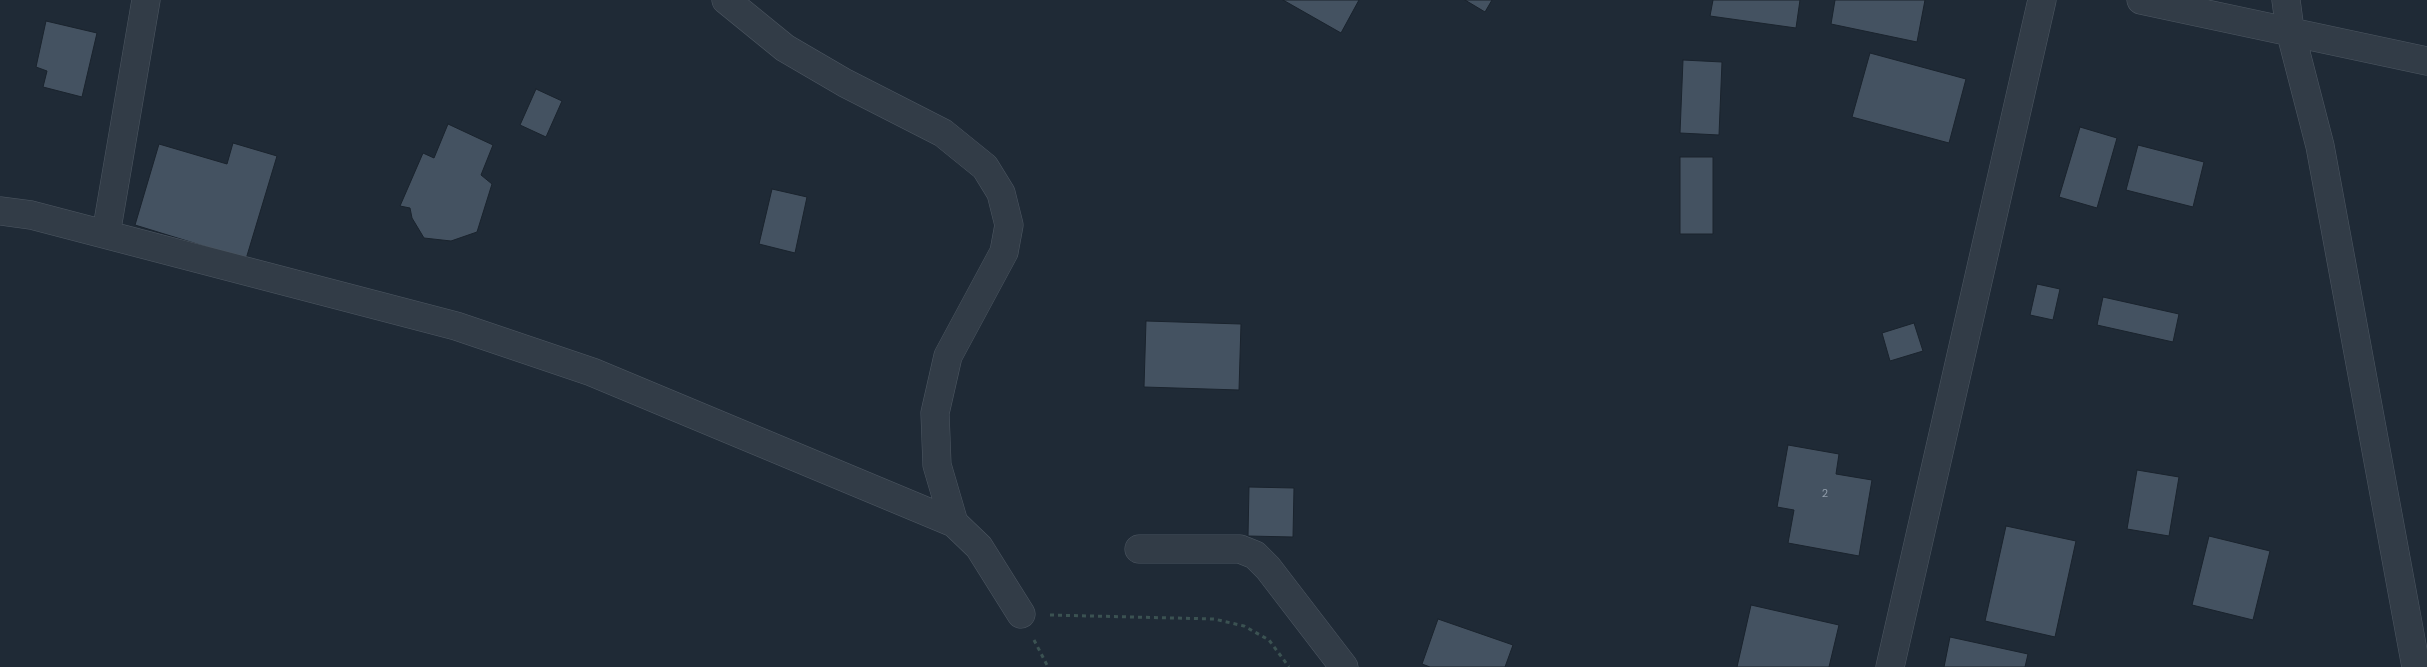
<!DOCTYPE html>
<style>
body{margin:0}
canvas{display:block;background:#1f2a36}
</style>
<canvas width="2427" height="667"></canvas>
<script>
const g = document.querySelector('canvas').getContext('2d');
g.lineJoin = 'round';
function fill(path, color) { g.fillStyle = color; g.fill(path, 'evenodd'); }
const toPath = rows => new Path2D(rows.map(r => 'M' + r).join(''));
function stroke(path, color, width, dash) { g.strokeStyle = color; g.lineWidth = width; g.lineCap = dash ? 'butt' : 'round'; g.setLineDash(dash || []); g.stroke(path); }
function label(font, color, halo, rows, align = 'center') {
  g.font = font + ' "DM Sans",sans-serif'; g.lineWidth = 4; g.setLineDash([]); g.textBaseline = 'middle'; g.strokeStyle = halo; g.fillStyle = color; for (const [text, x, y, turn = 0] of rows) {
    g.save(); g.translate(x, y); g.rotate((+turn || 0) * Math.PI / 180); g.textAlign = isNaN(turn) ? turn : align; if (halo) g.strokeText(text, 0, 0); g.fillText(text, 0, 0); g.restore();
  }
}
const building = toPath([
 [1283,0,1359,0,1341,33,1283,0],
 [1465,0,1492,0,1485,12,1465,0],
 [1713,0,1800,0,1796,28,1710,16,1713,0],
 [1835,0,1925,0,1917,42,1831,24,1835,0],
 [46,21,97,33,82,97,43,87,47,71,36,67,46,21],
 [1870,53,1966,79,1949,143,1852,117,1870,53],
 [1683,60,1722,62,1719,135,1680,133,1683,60],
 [536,89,562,101,546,137,520,125,536,89],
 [448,124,493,145,481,175,492,184,477,232,451,241,424,238,412,218,410,208,400,206,423,153,434,158,448,124],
 [2080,127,2117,138,2097,208,2059,197,2080,127],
 [233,143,277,156,246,259,135,225,159,144,227,164,233,143],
 [2138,145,2204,162,2193,207,2126,190,2138,145],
 [1680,157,1713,157,1713,234,1680,234,1680,157],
 [772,189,807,197,795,253,759,244,772,189],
 [2037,284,2060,289,2053,320,2030,315,2037,284],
 [2103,297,2179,314,2173,342,2097,325,2103,297],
 [1146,321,1241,324,1239,390,1144,387,1146,321],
 [1914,323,1923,351,1890,361,1882,333,1914,323],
 [1788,445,1839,454,1836,474,1872,480,1859,556,1788,543,1794,510,1777,507,1788,445],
 [2137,470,2179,477,2169,536,2127,529,2137,470],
 [1249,487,1294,488,1293,537,1248,536,1249,487],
 [2006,526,2076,541,2055,637,1985,621,2006,526],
 [2209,536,2270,551,2253,620,2192,605,2209,536],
 [1751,605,1839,625,1829,667,1737,667,1751,605],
 [1438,619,1513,645,1505,667,1430,667,1422,664,1438,619],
 [1950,637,2028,654,2025,667,1944,667,1950,637]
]);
const path = toPath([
 [1050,615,1214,619,1244,626,1269,640,1289,667],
 [1034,640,1048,667]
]);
const minor = toPath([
 [726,0,785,48,845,83,943,133,985,167,1001,193,1009,225,1004,252,948,356,935,413,937,465,954,523],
 [2141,0,2427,61],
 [2286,0,2290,30,2320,146,2416,667],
 [0,211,31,215,456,326,592,372,954,523,979,547,1021,614],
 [106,234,146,0],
 [1139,549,1240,549,1255,555,1268,568,1344,667],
 [1890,667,2042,0]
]);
const numberNames = [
 ["2",1825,494]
];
fill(building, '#445261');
stroke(building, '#1a232d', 1);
stroke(minor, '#4d5762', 29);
stroke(path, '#3b5252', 3, [4, 4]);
stroke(minor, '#323c47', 28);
label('11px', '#929eab', null, numberNames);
</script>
